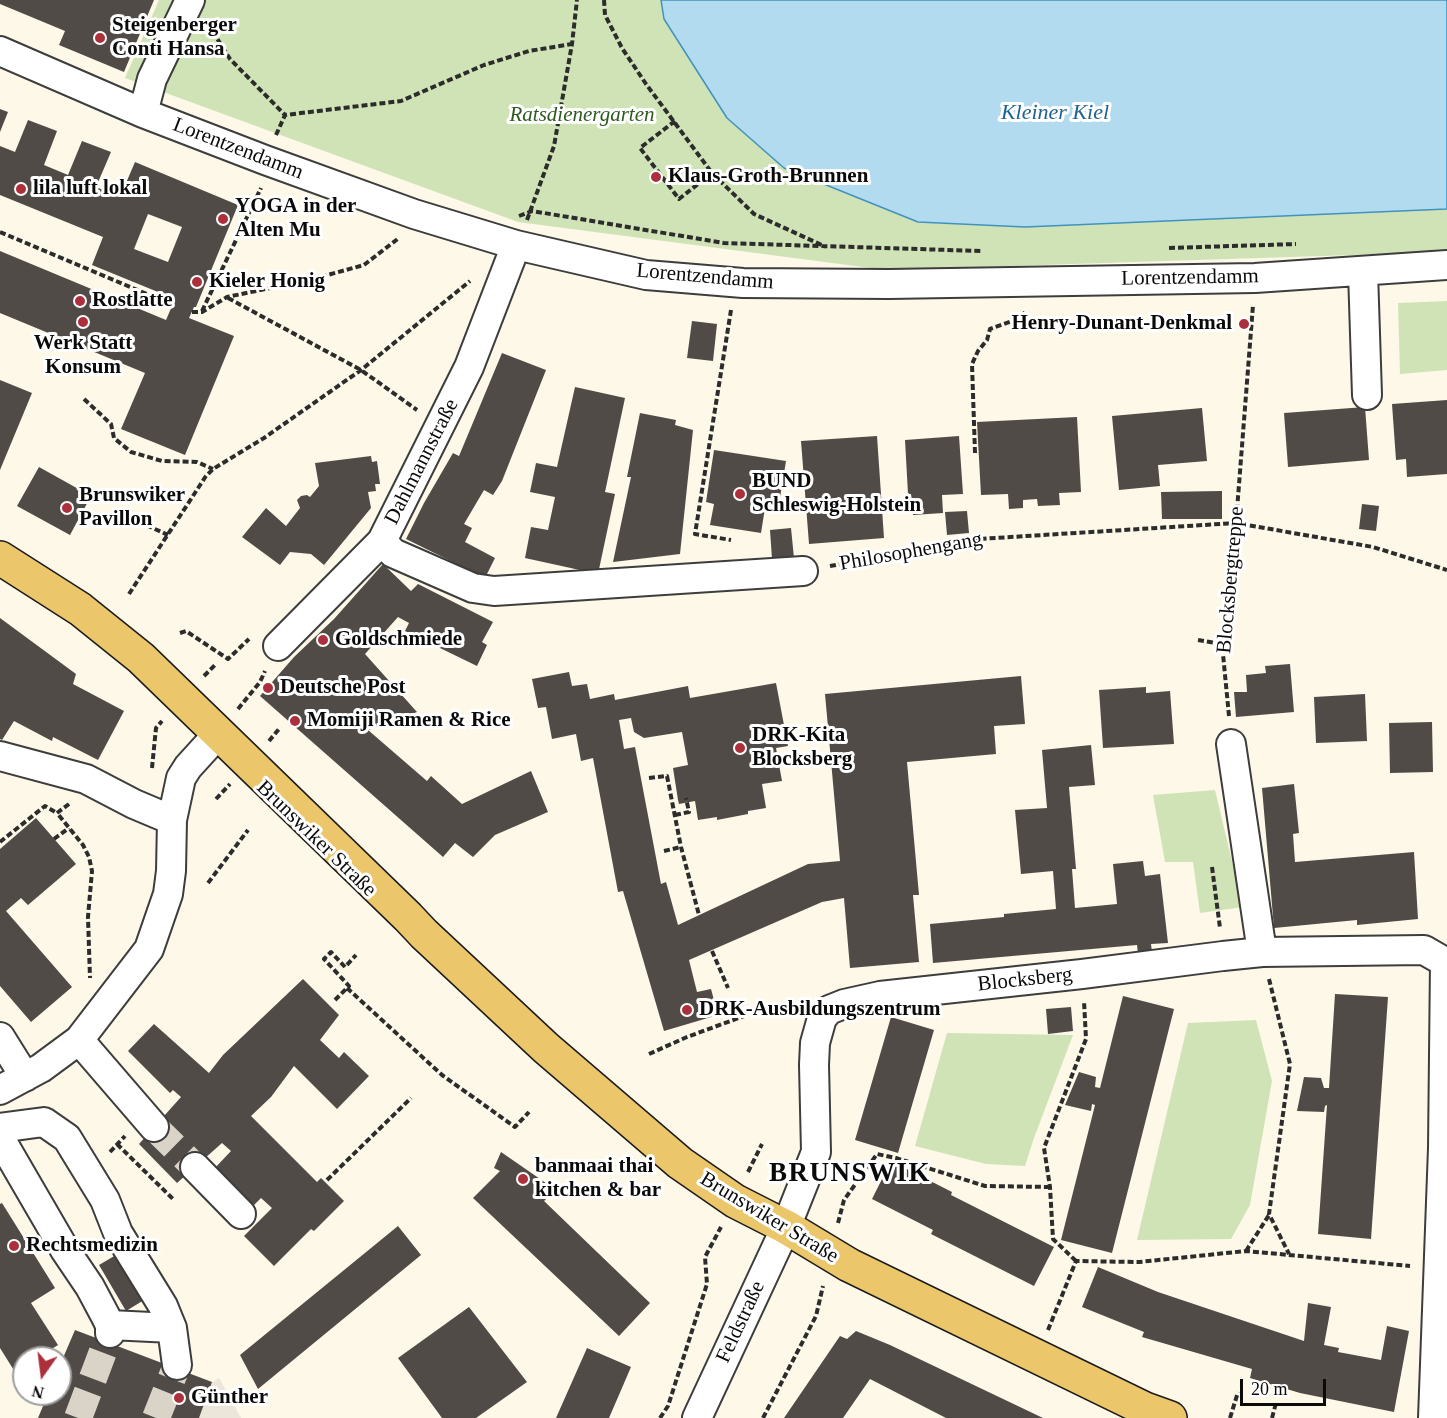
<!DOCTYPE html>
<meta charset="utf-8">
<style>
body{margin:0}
#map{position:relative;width:1447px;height:1418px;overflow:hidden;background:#fdf8e8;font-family:"Times New Roman",serif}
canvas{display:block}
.north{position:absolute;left:12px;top:1346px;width:60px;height:60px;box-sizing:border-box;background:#fff;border:2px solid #9d9d9d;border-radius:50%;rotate:194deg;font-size:16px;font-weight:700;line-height:24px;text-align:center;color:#0a0a0a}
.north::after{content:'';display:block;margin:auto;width:21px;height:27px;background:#ab303b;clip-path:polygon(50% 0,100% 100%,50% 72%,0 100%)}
.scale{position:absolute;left:1240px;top:1379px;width:86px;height:27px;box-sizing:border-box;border:3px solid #0a0a0a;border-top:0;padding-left:8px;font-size:18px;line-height:21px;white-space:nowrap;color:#0a0a0a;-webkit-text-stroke:4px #fff;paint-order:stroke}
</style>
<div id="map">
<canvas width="1447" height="1418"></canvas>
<div class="north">N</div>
<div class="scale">20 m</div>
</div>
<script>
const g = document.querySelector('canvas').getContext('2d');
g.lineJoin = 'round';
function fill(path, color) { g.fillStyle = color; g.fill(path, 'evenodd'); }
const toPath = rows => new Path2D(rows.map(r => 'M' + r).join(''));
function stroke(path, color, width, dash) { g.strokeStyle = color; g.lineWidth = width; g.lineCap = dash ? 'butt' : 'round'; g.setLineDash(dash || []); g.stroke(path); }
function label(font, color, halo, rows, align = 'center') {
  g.font = font + ' "Times New Roman",serif'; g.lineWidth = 6; g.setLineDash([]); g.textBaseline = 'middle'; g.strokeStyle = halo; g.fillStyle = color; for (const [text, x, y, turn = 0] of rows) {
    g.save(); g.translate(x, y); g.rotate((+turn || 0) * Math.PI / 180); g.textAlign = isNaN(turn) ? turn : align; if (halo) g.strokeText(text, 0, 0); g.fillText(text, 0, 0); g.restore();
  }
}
const green = toPath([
 [159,0,661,0,664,19,918,222,1025,227,1447,209,1447,252,886,270,518,222,125,78],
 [1447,301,1447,370,1400,374,1398,303],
 [1215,790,1243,907,1200,913,1193,862,1165,862,1153,795],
 [1256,1020,1272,1081,1250,1205,1231,1239,1137,1240,1188,1023],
 [947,1033,1073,1035,1034,1138,1025,1166,986,1164,915,1146]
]);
const plaza = toPath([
 [219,1378,241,1418,199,1418,212,1382]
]);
const water = toPath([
 [661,0,1447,0,1447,209,1025,227,918,222,784,168,727,118,664,19,661,0]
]);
const building = toPath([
 [0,0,154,0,124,72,59,45,65,31,0,4],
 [0,109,8,112,0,132],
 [28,120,57,131,44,165,68,175,82,141,111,152,96,187,120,197,135,162,238,205,196,307,194,307,189,318,234,336,185,455,121,429,145,373,0,313,0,251,166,320,175,299,92,265,103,237,0,195,0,146,15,152],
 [148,214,182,227,168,262,134,249],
 [692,321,717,324,713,361,687,358],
 [502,353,546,370,502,481,493,495,484,490,464,524,472,528,465,542,495,558,485,578,406,539,424,503,453,453,459,456],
 [0,380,32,393,0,470],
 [575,387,625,398,605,492,615,494,598,574,525,558,531,527,548,530,555,497,530,492,536,463,557,467],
 [1447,400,1447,474,1407,477,1406,459,1396,460,1392,404],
 [1365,407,1369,460,1288,467,1284,413],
 [1202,408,1207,461,1158,465,1160,486,1119,490,1112,416],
 [640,413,676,420,675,425,693,430,680,554,613,562,631,477,627,477],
 [1077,417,1081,492,1059,493,1060,505,1038,506,1037,499,1023,500,1023,508,1009,509,1008,494,981,495,977,422],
 [877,436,884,538,809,544,801,441],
 [959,436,963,494,942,495,943,513,913,515,911,494,908,494,905,440],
 [714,450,786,461,778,510,765,508,761,533,710,525,714,504,706,502],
 [371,456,372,462,377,461,380,484,375,484,376,491,368,492,371,508,324,565,311,554,290,552,280,565,242,537,266,508,286,526,300,508,297,500,301,496,307,495,310,497,319,486,315,463],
 [39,467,91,496,70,535,17,506],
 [1222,491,1222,519,1162,519,1161,492],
 [1362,504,1379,506,1376,531,1359,529],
 [967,511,969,533,947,535,945,512],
 [791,528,794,558,772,559,770,530],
 [383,564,411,591,418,584,493,622,482,642,487,645,477,666,405,631,409,623,398,617,365,654,417,712,368,730,427,781,431,776,462,804,531,771,548,812,495,835,473,857,455,843,443,857,260,696,294,657,334,619],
 [0,618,76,674,73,684,124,711,98,760,53,737,52,741,14,721,2,740,0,739],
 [1290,664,1294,712,1236,717,1234,692,1247,692,1246,675,1266,673,1265,666],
 [569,672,572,686,587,684,590,699,614,694,615,700,688,686,690,698,776,683,788,746,776,748,782,781,762,784,766,808,748,811,748,814,717,820,717,817,698,820,695,801,679,804,678,800,673,768,688,765,682,732,644,738,634,732,631,718,619,720,624,749,635,747,661,884,666,882,678,925,808,864,840,861,825,694,1021,676,1025,724,994,726,996,754,907,762,919,895,913,895,919,962,850,968,844,898,822,902,689,960,697,992,711,989,718,1015,664,1031,623,891,618,892,593,758,581,761,576,734,552,739,546,707,538,708,532,679],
 [1146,687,1146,693,1170,691,1174,744,1103,748,1099,690],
 [1365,694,1367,741,1316,743,1314,697],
 [1432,722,1433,772,1390,773,1389,723],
 [1091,745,1095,785,1069,787,1076,869,1072,869,1075,908,1117,904,1113,864,1143,861,1145,876,1160,874,1168,943,1151,944,1152,952,1138,954,1137,945,933,963,930,924,1004,917,1004,914,1056,909,1053,871,1021,874,1015,810,1047,808,1042,750],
 [1294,784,1299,833,1293,834,1295,862,1414,852,1418,919,1357,925,1357,920,1274,928,1262,788],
 [36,818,76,864,28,905,21,898,6,911,72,987,31,1022,0,986,0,849],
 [303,979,339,1015,320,1040,339,1058,344,1052,369,1076,337,1109,294,1066,271,1097,251,1116,317,1182,321,1178,344,1201,314,1231,311,1229,274,1266,244,1236,272,1208,261,1198,251,1208,213,1170,231,1151,222,1143,177,1183,139,1144,181,1097,173,1090,170,1093,128,1051,154,1024,209,1073,223,1055],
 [1335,994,1388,997,1371,1239,1318,1234,1327,1105,1325,1106,1324,1112,1297,1111,1304,1077,1321,1078,1324,1088,1329,1088],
 [1123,996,1174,1009,1112,1253,1061,1240,1095,1105,1092,1104,1091,1111,1065,1105,1079,1072,1096,1077,1095,1087,1100,1088],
 [1071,1007,1073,1031,1048,1034,1046,1009],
 [891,1017,934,1030,898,1153,855,1140],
 [501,1152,556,1190,544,1201,650,1303,619,1336,473,1198,500,1171,494,1168],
 [891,1161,952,1192,951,1195,1054,1247,1034,1286,931,1234,933,1230,872,1199],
 [2,1203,55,1288,31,1303,58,1345,37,1358,24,1358,24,1366,15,1372,0,1348,0,1204],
 [398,1226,421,1255,258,1389,240,1355],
 [116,1255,144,1300,126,1311,99,1265],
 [1098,1267,1158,1292,1304,1341,1308,1303,1331,1307,1324,1345,1339,1348,1338,1352,1381,1360,1387,1326,1409,1331,1394,1412,1300,1393,1250,1378,1252,1369,1142,1337,1144,1332,1082,1307],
 [469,1307,527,1382,476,1418,442,1418,398,1358],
 [75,1330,212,1382,199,1418,38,1418,48,1394,60,1394,60,1365],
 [856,1331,890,1345,1043,1418,946,1418,870,1379,843,1418,784,1418,840,1336,847,1339],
 [587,1348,631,1367,609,1418,556,1418]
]);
const minorTunnel = toPath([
 [154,1127,195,1167],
 [78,1418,110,1333],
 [156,1418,177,1365]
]);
const path = toPath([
 [604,0,605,15,622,48,646,84,712,173,754,214,826,247],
 [208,24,230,59,285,115],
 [675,121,640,148,679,199,712,173],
 [276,135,285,115,401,101,484,65,529,51,572,44],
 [519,216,532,211,724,243,981,251],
 [527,220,554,146,572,44,577,0],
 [0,232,173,305],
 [1169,248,1296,244],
 [228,298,361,370,417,410],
 [731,310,695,534,731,540],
 [202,311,261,188],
 [192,312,202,312,227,297,309,280,364,265,399,238],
 [84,399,111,424,114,438,131,452,162,461,197,462,213,469],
 [975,453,972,364,978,351,987,340,990,329,1015,320,1027,311],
 [122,514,168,535],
 [830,566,979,539,1236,523,1373,547,1447,570],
 [129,594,206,476,213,469,264,438,361,370,470,281],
 [180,633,186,631,228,659,249,639],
 [1198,640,1222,644],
 [204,676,216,664],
 [238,709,260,682,265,671],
 [1229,716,1222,644,1236,523,1253,305],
 [269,741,279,729],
 [152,768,156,728,162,721],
 [649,778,667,776,681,847,699,915],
 [216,799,230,784],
 [69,804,57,813,83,845,89,857,92,871,88,917,90,978],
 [675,815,689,812,686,798],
 [54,839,69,828],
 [0,842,45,806,57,813],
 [664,851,681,847],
 [1212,867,1220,928],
 [208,883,248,830],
 [712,951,728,988],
 [1269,979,1290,1064,1269,1214,1289,1254],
 [347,988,442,1075,515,1127,529,1112],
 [335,1000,349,986,324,959,331,952,345,967,356,955],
 [649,1054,687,1037,744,1016],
 [117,1144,174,1200],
 [110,1152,125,1136],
 [748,1172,762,1144],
 [327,1180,411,1098],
 [838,1223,844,1200,877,1154,896,1158,985,1186,1050,1187],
 [1246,1251,1269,1215],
 [1076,1261,1053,1239,1050,1187,1044,1148,1086,1039,1084,1001],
 [1048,1330,1076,1261,1139,1262,1246,1251,1410,1266],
 [660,1418,668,1406,707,1284,705,1257,721,1227],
 [763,1418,816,1316,823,1286],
 [1230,1418,1238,1392],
 [1272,1418,1276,1403]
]);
const minor = toPath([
 [0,51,143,113,265,160,414,214,516,245,646,275,743,283,889,284,1255,278,1447,265],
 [143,113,152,79,190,0],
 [1363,272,1367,395],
 [382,541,393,553,473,588,494,591,803,571],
 [278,646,382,541,469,367,516,245],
 [1231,744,1262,952],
 [0,756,86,779,134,804,172,820],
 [0,1037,25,1077],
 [79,1040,154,1127],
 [0,1090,41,1068,79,1040,149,949,168,894,171,871,172,820,181,778,188,767,218,734],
 [0,1128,44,1122,67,1138,105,1200,118,1233,163,1306,172,1328,177,1365],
 [0,1138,65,1250,90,1287,106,1317,110,1325,110,1333],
 [195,1167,241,1214],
 [110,1325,172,1328],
 [697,1418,786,1227,816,1152,814,1065,815,1043,822,1018,829,1010,844,1004,880,996,1082,974,1223,956,1262,952,1424,950,1445,962,1443,1148,1433,1418]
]);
const major = toPath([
 [0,558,80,609,141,658,408,917,424,934,546,1048,680,1163,735,1201,786,1227,849,1265,1145,1409,1170,1418]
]);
const markers = [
 [100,38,6,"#ab303b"],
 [656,177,6,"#ab303b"],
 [21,189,6,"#ab303b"],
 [223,219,6,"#ab303b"],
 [197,282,6,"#ab303b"],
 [80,301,6,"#ab303b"],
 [83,322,6,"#ab303b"],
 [1244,324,6,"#ab303b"],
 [740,494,6,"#ab303b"],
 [67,508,6,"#ab303b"],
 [323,640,6,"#ab303b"],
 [268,688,6,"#ab303b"],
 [295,721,6,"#ab303b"],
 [740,748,6,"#ab303b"],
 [687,1010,6,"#ab303b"],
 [523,1179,6,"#ab303b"],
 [14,1246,6,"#ab303b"],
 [179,1398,6,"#ab303b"]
];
const poiNames = [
 ["Steigenberger",112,26],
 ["Conti Hansa",112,50],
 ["Klaus-Groth-Brunnen",668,177],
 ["lila luft lokal",33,189],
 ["YOGA in der",235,207],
 ["Alten Mu",235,231],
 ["Kieler Honig",209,282],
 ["Rostlatte",92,301],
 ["Henry-Dunant-Denkmal",1232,324,"right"],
 ["Werk Statt",83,344,"center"],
 ["Konsum",83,368,"center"],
 ["BUND",752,482],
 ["Schleswig-Holstein",752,506],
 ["Brunswiker",79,496],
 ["Pavillon",79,520],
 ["Goldschmiede",335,640],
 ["Deutsche Post",280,688],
 ["Momiji Ramen & Rice",307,721],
 ["DRK-Kita",752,736],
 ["Blocksberg",752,760],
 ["DRK-Ausbildungszentrum",699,1010],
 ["banmaai thai",535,1167],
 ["kitchen & bar",535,1191],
 ["Rechtsmedizin",26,1246],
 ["Günther",191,1398]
];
const parkNames = [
 ["Ratsdienergarten",582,115]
];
const streetNames = [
 ["Lorentzendamm",238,149,21],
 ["Lorentzendamm",705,277,5],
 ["Lorentzendamm",1190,278,-1],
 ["Dahlmannstraße",422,462,-63],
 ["Philosophengang",911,552,-10],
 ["Blocksbergtreppe",1231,580,-85],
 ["Brunswiker Straße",316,839,44],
 ["Blocksberg",1025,980,-6],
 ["Brunswiker Straße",769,1218,31],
 ["Feldstraße",741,1322,-65]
];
const waterNames = [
 ["Kleiner Kiel",1055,113]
];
const districtNames = [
 ["BRUNSWIK",850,1174]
];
fill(green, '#d0e3b6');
fill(plaza, '#ebe5da');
fill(water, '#b2dbef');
stroke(water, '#4092bf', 1.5);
fill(building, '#514b47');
stroke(minorTunnel, '#d9d4c7', 28, [28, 14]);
stroke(minor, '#3d3d3d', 32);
stroke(major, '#1b1b1b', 36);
stroke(path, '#2c2c2c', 4, [6, 3]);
stroke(minor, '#fff', 28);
stroke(major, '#ebc66a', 33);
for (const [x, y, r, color] of markers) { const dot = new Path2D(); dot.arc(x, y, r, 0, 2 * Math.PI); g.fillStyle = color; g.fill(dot); stroke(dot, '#fff', 2); }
label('bold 21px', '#0a0a0a', '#fff', poiNames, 'left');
label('italic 21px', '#305a21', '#fff', parkNames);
label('21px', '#0a0a0a', '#fff', streetNames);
label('italic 22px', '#20638e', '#fff', waterNames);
g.letterSpacing = '1.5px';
label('bold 27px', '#0a0a0a', '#fff', districtNames);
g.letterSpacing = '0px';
</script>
